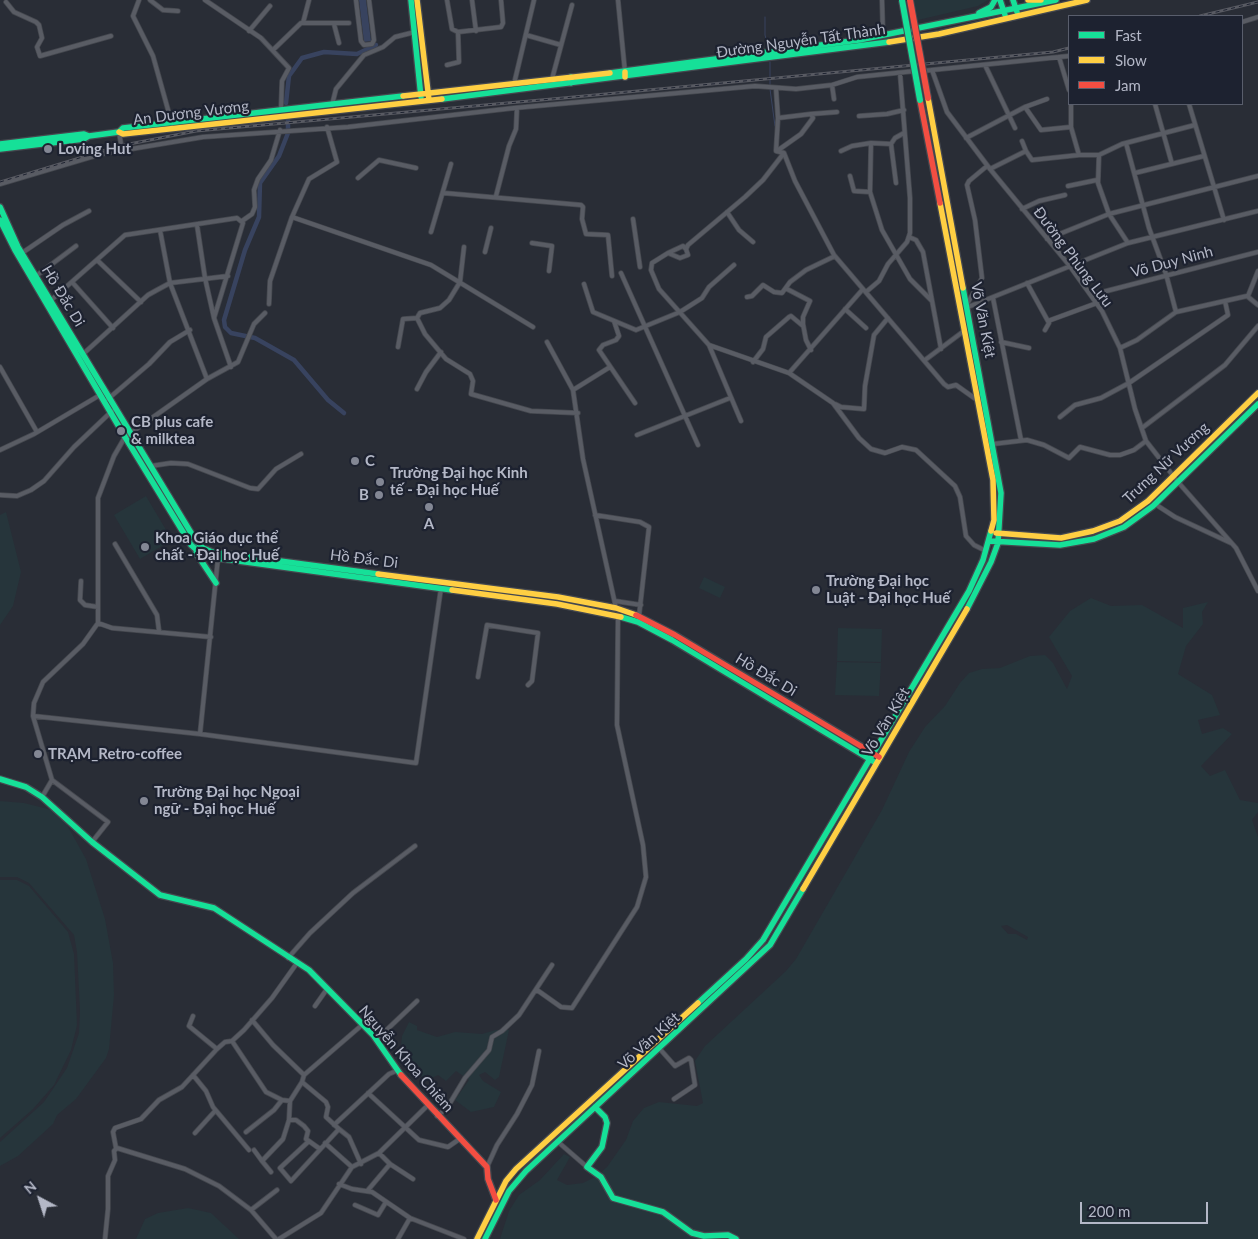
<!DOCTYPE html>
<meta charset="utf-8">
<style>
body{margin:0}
#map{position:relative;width:1258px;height:1239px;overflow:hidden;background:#292d36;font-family:Lato,sans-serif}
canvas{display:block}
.legend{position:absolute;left:1068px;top:15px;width:175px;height:90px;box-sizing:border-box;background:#1d2230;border:1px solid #595e6c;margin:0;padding:6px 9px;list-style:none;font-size:15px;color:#b4b8c7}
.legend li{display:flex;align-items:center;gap:10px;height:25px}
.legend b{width:25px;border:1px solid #595e6c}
.north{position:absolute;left:15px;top:1174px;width:50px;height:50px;-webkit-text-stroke:4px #1d2230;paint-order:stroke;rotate:320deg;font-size:14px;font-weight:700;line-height:20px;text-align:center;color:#b4b8c7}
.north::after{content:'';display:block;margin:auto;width:18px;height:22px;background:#b4b8c7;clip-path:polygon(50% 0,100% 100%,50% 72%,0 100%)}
.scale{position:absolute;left:1080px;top:1202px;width:128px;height:22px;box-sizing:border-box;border:2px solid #b4b8c7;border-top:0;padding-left:6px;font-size:15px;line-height:18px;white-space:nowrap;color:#b4b8c7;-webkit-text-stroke:4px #1d2230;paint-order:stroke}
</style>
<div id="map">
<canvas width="1258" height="1239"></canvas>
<ul class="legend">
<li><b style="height:6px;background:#16e098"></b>Fast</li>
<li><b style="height:6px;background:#ffcf43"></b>Slow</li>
<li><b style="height:6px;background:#f24e42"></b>Jam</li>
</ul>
<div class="north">N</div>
<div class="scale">200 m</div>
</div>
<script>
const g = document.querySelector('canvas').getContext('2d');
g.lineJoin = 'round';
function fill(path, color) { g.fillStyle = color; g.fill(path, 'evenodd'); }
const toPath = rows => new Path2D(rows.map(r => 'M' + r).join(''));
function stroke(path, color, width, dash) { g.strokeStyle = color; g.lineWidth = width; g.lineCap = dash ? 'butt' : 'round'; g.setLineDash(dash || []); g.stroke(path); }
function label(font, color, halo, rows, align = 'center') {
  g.font = font + ' Lato,sans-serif'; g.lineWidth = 4.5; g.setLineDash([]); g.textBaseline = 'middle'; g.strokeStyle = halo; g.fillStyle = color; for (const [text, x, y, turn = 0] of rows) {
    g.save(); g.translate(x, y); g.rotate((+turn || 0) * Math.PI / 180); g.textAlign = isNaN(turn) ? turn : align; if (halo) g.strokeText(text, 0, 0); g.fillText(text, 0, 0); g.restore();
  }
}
const green = toPath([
 [914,0,988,0,978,6,918,20],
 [146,496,172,540,140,559,114,515],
 [6,512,21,572,13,606,0,625,0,515],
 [704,577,725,587,720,598,699,588],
 [1091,598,1111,606,1142,605,1183,628,1183,608,1208,602,1202,612,1203,624,1186,646,1178,674,1212,695,1220,715,1198,720,1202,734,1223,728,1232,734,1201,766,1210,776,1225,770,1240,800,1258,803,1258,812,1252,820,1258,837,1258,1239,500,1239,509,1211,519,1195,540,1180,564,1154,570,1157,557,1180,567,1185,583,1183,597,1176,607,1167,626,1140,633,1121,644,1108,659,1102,697,1106,703,1103,695,1061,705,1046,786,971,796,959,882,810,909,752,925,727,945,706,960,683,969,673,982,669,1000,668,1030,656,1045,655,1053,663,1067,689,1072,676,1049,637,1070,611],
 [1007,925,1028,937,1027,940,1016,934,1008,934,1001,926],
 [838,628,882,629,881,662,837,661],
 [837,662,881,663,879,696,835,695],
 [0,801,24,803,52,810,67,825,86,859,105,919,113,963,114,995,109,1049,106,1058,76,1099,57,1115,53,1124,18,1156,0,1166,0,1142,44,1102,67,1068,79,1033,80,1011,77,952,74,935,29,883,17,877,0,877],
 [0,880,17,880,29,886,68,932,74,954,77,1025,71,1050,54,1085,33,1109,0,1138],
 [409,1022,417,1026,417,1030,437,1037,455,1032,482,1034,496,1030,509,1030,499,1077,495,1080,485,1072,479,1075,483,1081,501,1092,494,1107,471,1112,455,1100,469,1080,456,1071,446,1081,438,1075,427,1080,417,1074,421,1068,404,1054,401,1046,402,1036],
 [188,1208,211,1213,239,1239,136,1239,145,1219,158,1213]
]);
const water = toPath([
 [359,0,366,0,371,41,364,42]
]);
const stream = toPath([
 [765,17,765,35,769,50],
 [770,62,770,85],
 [770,89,775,126]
]);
const canal = toPath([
 [286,103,289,76,302,58,324,52,357,54,376,45],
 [288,119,288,133,279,156,260,183,259,217,245,250,224,320,225,327,231,333,255,338,294,360,328,400,344,413]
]);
const street = toPath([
 [139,0,133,16,153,56,172,124],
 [150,0,163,10,178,11],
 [205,0,261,38,289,68,282,81,281,109],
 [356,0,361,41,364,45,372,44,374,40,369,0],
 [447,0,452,29,458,32,501,27,503,23,501,0],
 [472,0,476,31],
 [618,0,625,72],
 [882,0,883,35],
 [6,2,14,12,36,22,39,25,42,38,37,47,40,56,111,36],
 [1242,22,1258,17],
 [303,23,309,0],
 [334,24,339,43],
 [249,31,270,6],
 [526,35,561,45],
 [273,50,301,23,349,23],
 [1059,57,1069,90],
 [447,65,459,62,458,32],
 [985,65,1015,128],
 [932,70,947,112,990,169,1069,265,1102,311,1120,348,1135,409,1146,441,1178,482,1236,548,1258,591],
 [922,71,1069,56],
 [552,79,572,5],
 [514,84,534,0],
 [832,85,834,99],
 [776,89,778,118,776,151,784,153,795,181,834,255,944,384,948,387,956,385,977,400],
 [1071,104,1071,127,1079,155,1099,155,1122,144,1195,125],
 [1155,104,1172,164],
 [1189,104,1224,220],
 [332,105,336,89,364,55,383,47,395,37,415,32],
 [1025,107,1041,130,1071,127],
 [811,114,837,112],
 [859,116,887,114,904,110],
 [119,132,122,150],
 [966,138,1025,107,1047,99],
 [1022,141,1026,151],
 [871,143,870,192,882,230,910,279,932,301],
 [1126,143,1149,228,1166,274,1176,312],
 [891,144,896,183],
 [777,151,801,134,813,118,811,114,778,118],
 [841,151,852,146,871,143,891,144,895,138,904,133],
 [784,153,763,180,745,197,688,245,686,249,688,255,680,258,668,253,652,263,651,270,659,289,709,345,789,373,833,403,859,438,871,449,885,453,902,447,916,450,955,486,960,497,966,536,974,545,986,551],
 [1099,155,1098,183,1109,214,1128,243],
 [990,169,1026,151,1032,160,1079,155],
 [1135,173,1204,156],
 [850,176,854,191,870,192],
 [358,178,379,160,416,168],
 [0,184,101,154,203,137,348,127,514,108,755,86,796,89,832,85,857,77,915,71],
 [1068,186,1097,180],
 [444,193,581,205,583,207,582,219,586,234,608,235,612,276],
 [496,196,509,146,516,129,517,108],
 [1022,209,1039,201,1065,195],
 [727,212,739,230,753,242],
 [292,217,309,179,337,162,327,127],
 [633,219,640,267],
 [242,221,252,214,255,207,254,190,258,179,271,160,280,130],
 [197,225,205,278,214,318,231,367],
 [160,230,170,283,207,379],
 [431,232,451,164],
 [909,237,916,240,923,252,941,349],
 [1047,239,1109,214,1258,176],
 [532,243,552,246,549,271],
 [464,247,460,282,449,300,440,308,420,313,417,318,425,334,446,359,470,374,473,381,471,394,531,411,578,413],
 [485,252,491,228],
 [22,253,63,225,89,211],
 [668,253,683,246,686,249],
 [97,260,141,302],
 [621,273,698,445],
 [36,276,76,246],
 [72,282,113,328],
 [1027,283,1049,323,1045,330],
 [584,284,593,312,636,330,680,312,702,298,709,287,734,265],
 [787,289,810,301,803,317,803,324,806,340,811,350],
 [866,292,879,281,888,264,907,242,910,233,910,198,900,73],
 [1091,295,1258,252],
 [1248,296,1258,271],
 [747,297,752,296,763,285,774,292,782,293,790,282,806,270,835,256],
 [993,298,1021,440],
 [49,302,125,235,237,218,243,223,214,318],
 [269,304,270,281,292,217,431,265,533,327],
 [967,304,982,278,975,220,967,185,969,181,987,166],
 [968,307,1128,243,1258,211],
 [845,309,866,328],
 [614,321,619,336,616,340,603,345,599,350,635,403],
 [1048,321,1097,303],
 [547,342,573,390,583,459,616,608],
 [1001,342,1029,348],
 [709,345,741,421],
 [398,347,403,319,417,318],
 [1120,348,1137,340,1176,312,1247,296,1258,305],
 [82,355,148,295,157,290,170,283,228,276],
 [925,360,964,331],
 [753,362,763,349,766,337,789,317,791,316,803,326],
 [0,367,37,432],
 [789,373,863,289],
 [417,389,426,372,441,352],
 [573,390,610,367],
 [108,399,149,364,170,342,190,330],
 [835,404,841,407,864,409,865,386,874,335,888,318],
 [1060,417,1075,405,1101,398,1129,383,1228,315,1225,301],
 [1142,428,1225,365,1258,326],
 [637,435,730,398],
 [993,444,1027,440,1044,445,1069,458,1080,447,1110,455,1120,455,1134,450,1146,441],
 [0,450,34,434,100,395],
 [151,466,171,463,188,464,250,488,258,489,276,469,301,454],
 [0,495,17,496,31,490,44,481,74,447,112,411],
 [1155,504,1175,517,1231,543],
 [595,515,640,522,649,527,639,616],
 [115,544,157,615,159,631],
 [81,581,80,600,85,605,98,607],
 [615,601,641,605],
 [98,623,112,628,211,637],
 [478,677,487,625,538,633,532,681,528,685],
 [33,716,200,734,416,763,441,588],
 [200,734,218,558],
 [52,780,108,822,92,842],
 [42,797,52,780,33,716,34,703,43,682,83,644,98,623,98,498,114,456,125,437,207,379,238,362,254,324,265,313],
 [288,958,310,933,353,893,415,846],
 [537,990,561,1007,572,1008,637,907,646,877,643,845,617,725,618,616],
 [315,1006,327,989],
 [193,1016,189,1026,217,1049],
 [252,1020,273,1045,304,1075],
 [376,1040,417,1001],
 [232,1041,266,1092,282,1100,290,1101],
 [659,1048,675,1066,689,1058,691,1060,695,1085,674,1099],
 [193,1075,206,1091,213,1107,249,1150],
 [302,1082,326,1102,328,1107,326,1117,339,1129,291,1181,280,1168,308,1142],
 [368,1093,419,1140,448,1147,461,1138],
 [437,1116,447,1108,465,1078,489,1050,492,1037,502,1031,519,1015,552,965],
 [289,1120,296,1120,304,1126,308,1131,306,1139,320,1149],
 [334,1125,389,1074,396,1071],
 [339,1129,349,1137,361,1164],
 [246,1132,274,1110,282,1100],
 [195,1133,215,1111],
 [557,1141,587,1167],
 [325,1143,352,1167],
 [116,1148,113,1132,115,1128,141,1119,159,1100,182,1087,217,1049,225,1042,232,1041,244,1030,272,998,297,963],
 [254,1150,262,1161,283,1139,289,1120,290,1101,302,1082,304,1075,362,1025],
 [262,1161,271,1172],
 [390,1164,413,1179],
 [487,1167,497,1145,517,1114,532,1085,539,1051],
 [339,1184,352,1189,372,1192,410,1218,464,1239],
 [368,1190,390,1164,379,1153],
 [355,1205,378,1215,386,1202],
 [251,1210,277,1190],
 [105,1239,108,1209,108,1176,115,1160,114,1151,117,1148,185,1169,219,1186,251,1210,276,1239],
 [279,1239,321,1213,352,1167,379,1153,427,1106],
 [398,1239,410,1218]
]);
const fast = toPath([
 [411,0,421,97],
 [1000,0,1005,15],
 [1013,0,1017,12],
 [979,13,991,7,995,0],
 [610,73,859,40,1056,0],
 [571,77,571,83],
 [442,99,889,42],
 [0,144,84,134,89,136],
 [0,149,84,139,89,136,119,132,123,128,403,96],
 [0,207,18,247,196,541,203,548,212,552,378,574],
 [0,220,15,250,125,437,191,545,200,553,209,557,452,590],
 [963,288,1001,493,998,543,991,562,967,609],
 [990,541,1060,545,1094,539,1124,527,1153,506,1258,404],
 [196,553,216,583],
 [621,617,638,622,672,640,876,763],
 [0,779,26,787,42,797,92,842,160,895,214,908,309,970,373,1035,401,1075],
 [698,1003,746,959,763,940,969,591,983,560,991,531],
 [595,1107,605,1117,607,1123,602,1147,587,1167,601,1177,613,1198,663,1212,692,1233,704,1236,728,1235,736,1239],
 [485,1239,509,1191,526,1171,770,945,803,889]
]);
const slow = toPath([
 [417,0,429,100],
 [1028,0,1041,0],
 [889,42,939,34,1087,0],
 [625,72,625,77],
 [403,96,610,73],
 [928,98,963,288],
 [119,132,123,134,442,99],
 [940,203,993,480,994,520,991,531],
 [996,533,1061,538,1093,531,1120,521,1148,501,1258,393],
 [378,574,558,597,616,608,636,615],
 [452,590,557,604,621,617],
 [803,889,967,609],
 [477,1239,506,1181,516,1169,698,1003]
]);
const jam = toPath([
 [920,100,940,203],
 [636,615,675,635,879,757],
 [401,1075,487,1167,488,1179,496,1200]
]);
const rail = toPath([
 [1200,16,1258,2],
 [0,182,119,146,196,131,563,98,1053,52,1069,48]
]);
const fastBridge = toPath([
 [902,0,920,100]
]);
const jamBridge = toPath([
 [910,0,928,98]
]);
const markers = [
 [48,149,5,"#838794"],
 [121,431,5,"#838794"],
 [355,461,5,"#838794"],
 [380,482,5,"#838794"],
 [379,495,5,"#838794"],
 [429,507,5,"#838794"],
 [145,547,5,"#838794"],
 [816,590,5,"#838794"],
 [38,754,5,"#838794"],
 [144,801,5,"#838794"]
];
const streetNames = [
 ["Đường Nguyễn Tất Thành",801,41,-8],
 ["An Dương Vương",191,113,-7],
 ["Đường Phùng Lưu",1073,257,53],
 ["Võ Duy Ninh",1172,262,-15],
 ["Hồ Đắc Di",63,296,59],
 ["Võ Văn Kiệt",983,320,79],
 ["Trưng Nữ Vương",1166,463,-43],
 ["Hồ Đắc Di",364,559,7],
 ["Hồ Đắc Di",766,675,31],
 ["Võ Văn Kiệt",886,722,-59],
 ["Võ Văn Kiệt",649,1041,-42],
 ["Nguyễn Khoa Chiêm",406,1059,49]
];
const poiNames = [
 ["Loving Hut",58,149],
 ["CB plus cafe",131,422],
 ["& milktea",131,439],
 ["C",365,461],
 ["Trường Đại học Kinh",390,473],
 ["tế - Đại học Huế",390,490],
 ["B",369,495,"right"],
 ["A",429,524,"center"],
 ["Khoa Giáo dục thể",155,538],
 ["chất - Đại học Huế",155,555],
 ["Trường Đại học",826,581],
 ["Luật - Đại học Huế",826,598],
 ["TRẠM_Retro-coffee",48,754],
 ["Trường Đại học Ngoại",154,792],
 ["ngữ - Đại học Huế",154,809]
];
fill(green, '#26353b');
fill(water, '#38435f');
stroke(stream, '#38435f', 1);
stroke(canal, '#38435f', 4.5);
stroke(street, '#45484f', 5.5);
stroke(fast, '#45484f', 8);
stroke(slow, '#45484f', 8);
stroke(jam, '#45484f', 8);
stroke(street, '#595c64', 4);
stroke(fast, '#16e098', 5.5);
stroke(slow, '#ffcf43', 5.5);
stroke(jam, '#f24e42', 5.5);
stroke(rail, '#585a62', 3);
stroke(rail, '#1d2230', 1, [4]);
stroke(fastBridge, '#474a53', 8, []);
stroke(jamBridge, '#474a53', 8, []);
stroke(fastBridge, '#16e098', 6);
stroke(jamBridge, '#f24e42', 6);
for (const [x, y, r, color] of markers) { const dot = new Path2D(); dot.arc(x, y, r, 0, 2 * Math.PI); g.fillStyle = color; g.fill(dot); stroke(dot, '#1d2230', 2); }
label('15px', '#b4b8c7', '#1d2230', streetNames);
label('bold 15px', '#b4b8c7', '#1d2230', poiNames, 'left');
</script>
